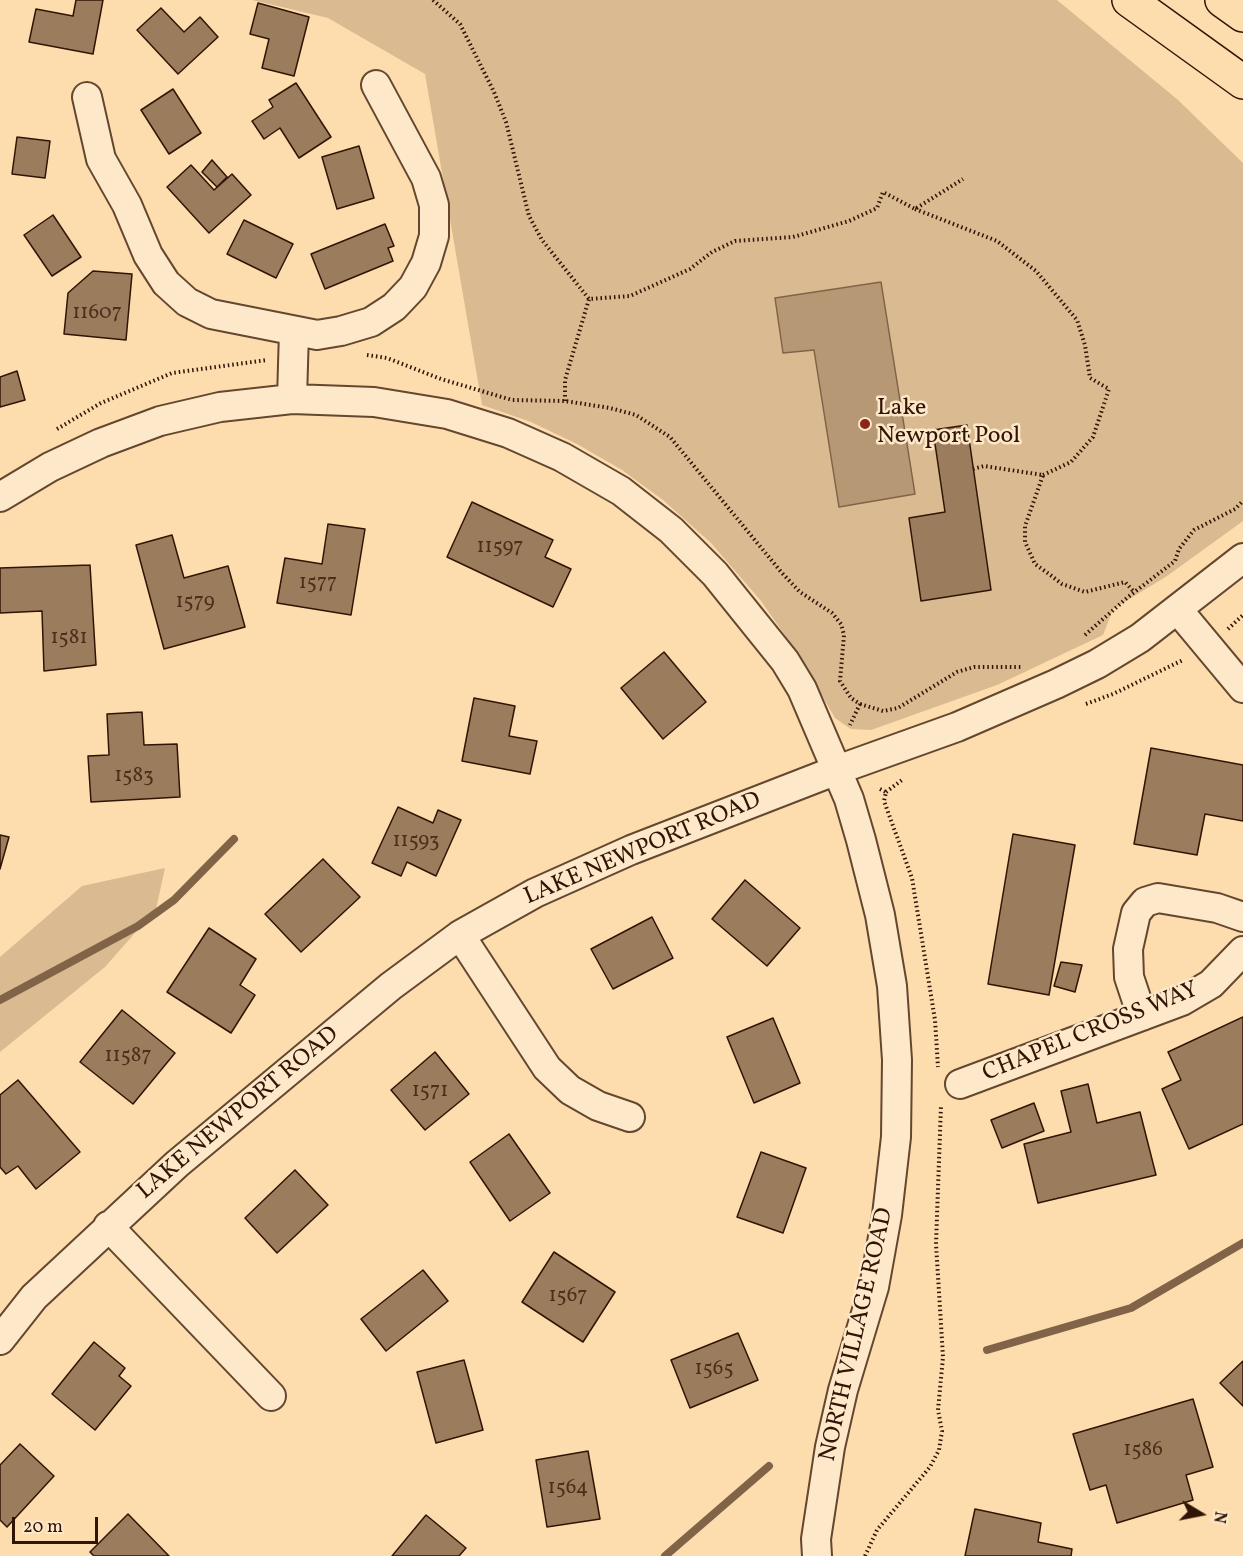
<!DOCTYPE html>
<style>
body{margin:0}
#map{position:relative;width:1243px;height:1556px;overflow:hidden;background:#fddcae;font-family:Vollkorn,serif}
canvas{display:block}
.north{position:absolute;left:1171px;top:1484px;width:60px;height:60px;-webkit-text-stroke:4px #fee8ca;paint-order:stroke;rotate:100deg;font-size:16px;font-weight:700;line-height:24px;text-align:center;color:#301505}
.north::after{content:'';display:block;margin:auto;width:21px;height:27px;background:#301505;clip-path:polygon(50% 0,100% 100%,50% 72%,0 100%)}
.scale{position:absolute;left:12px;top:1517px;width:86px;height:27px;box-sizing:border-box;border:3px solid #301505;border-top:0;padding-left:8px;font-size:18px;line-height:21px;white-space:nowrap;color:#301505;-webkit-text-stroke:4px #fee8ca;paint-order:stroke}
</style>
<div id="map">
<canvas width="1243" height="1556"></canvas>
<div class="north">N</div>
<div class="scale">20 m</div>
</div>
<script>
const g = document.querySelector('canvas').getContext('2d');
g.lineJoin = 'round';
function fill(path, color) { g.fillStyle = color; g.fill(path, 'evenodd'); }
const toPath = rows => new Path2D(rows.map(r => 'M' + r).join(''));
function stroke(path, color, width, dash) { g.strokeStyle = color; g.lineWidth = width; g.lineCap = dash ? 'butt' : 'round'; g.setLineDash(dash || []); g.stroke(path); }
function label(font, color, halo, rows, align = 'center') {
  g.font = font + ' Vollkorn,serif'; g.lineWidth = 5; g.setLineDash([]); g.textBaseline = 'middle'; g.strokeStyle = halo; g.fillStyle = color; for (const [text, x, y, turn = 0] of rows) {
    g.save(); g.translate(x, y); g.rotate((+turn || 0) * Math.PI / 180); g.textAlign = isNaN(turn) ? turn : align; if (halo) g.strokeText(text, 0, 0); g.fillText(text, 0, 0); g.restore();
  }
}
const green = toPath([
 [252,0,1057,0,1178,100,1243,163,1243,521,1167,576,1113,609,1103,635,997,685,871,730,851,729,835,718,798,654,761,601,711,543,663,500,622,470,577,444,531,422,482,405,425,74,328,18],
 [165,868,156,909,105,967,0,1052,0,957,82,886]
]);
const water = toPath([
 [881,282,915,494,839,507,814,350,783,353,775,298,881,282]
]);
const stream = toPath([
 [0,1000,138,926,174,900,234,839],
 [987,1350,1131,1308,1243,1243],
 [665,1556,769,1466]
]);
const building = toPath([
 [76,0,103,0,93,54,29,42,36,9,73,16,76,0],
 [258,3,309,17,294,76,262,68,269,39,250,34,258,3],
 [161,8,184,32,200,17,218,37,178,74,137,30,161,8],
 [296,83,331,137,299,158,280,128,264,139,252,121,273,107,269,100,296,83],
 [173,89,201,133,169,154,141,110,173,89],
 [17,137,50,141,45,178,12,174,17,137],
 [359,146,374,198,337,209,322,157,359,146],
 [212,160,227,177,217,187,202,172,212,160],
 [191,165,214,190,232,174,251,195,209,233,167,187,191,165],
 [53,215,81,257,52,276,24,235,53,215],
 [244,220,293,244,276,278,227,254,244,220],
 [385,224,394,246,388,248,393,261,325,289,311,254,385,224],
 [93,271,132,274,126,340,64,334,68,293,93,271],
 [17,371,25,400,0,407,0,377,17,371],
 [967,425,991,590,921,601,909,518,945,512,933,430,967,425],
 [472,502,553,540,545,557,571,569,553,607,447,557,472,502],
 [328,524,365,529,351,615,277,603,285,558,322,564,328,524],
 [172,535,184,578,228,566,245,627,164,649,136,545,172,535],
 [90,565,96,665,44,671,42,611,0,613,0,568,90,565],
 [664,652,706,702,663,739,621,688,664,652],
 [474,698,515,706,509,736,537,741,530,774,462,761,474,698],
 [142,712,144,745,177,744,180,797,91,802,88,756,109,755,107,714,142,712],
 [1151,748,1243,765,1243,821,1205,814,1197,855,1134,844,1151,748],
 [398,807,433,823,438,810,461,820,436,876,407,862,401,876,372,863,398,807],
 [1013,834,1075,845,1049,995,988,984,1013,834],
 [0,835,9,837,0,869,0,835],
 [323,859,360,897,301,952,265,914,323,859],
 [745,880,800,928,767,966,712,919,745,880],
 [652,917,673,958,613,989,591,949,652,917],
 [209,928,256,959,240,985,255,995,231,1033,167,992,209,928],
 [1061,962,1082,965,1075,992,1054,986,1061,962],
 [122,1010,175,1053,133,1104,80,1062,122,1010],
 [1243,1017,1243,1124,1189,1149,1162,1089,1181,1080,1168,1052,1243,1017],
 [773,1018,800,1083,754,1103,727,1037,773,1018],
 [435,1052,469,1094,425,1130,391,1090,435,1052],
 [18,1080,80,1152,36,1189,18,1166,6,1174,0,1167,0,1095,18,1080],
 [1088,1084,1097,1123,1140,1112,1156,1175,1038,1203,1024,1144,1071,1132,1061,1091,1088,1084],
 [1034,1103,1044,1131,1002,1148,991,1120,1034,1103],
 [509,1134,550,1193,510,1221,470,1162,509,1134],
 [761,1152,806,1168,783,1233,737,1217,761,1152],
 [295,1170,328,1205,277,1253,245,1218,295,1170],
 [554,1252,615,1292,583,1342,522,1302,554,1252],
 [423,1270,448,1301,386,1351,361,1319,423,1270],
 [738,1333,758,1380,690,1408,671,1360,738,1333],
 [94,1342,125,1368,119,1376,131,1386,95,1430,52,1394,94,1342],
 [464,1360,483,1430,436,1443,417,1372,464,1360],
 [1243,1361,1243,1406,1220,1383,1243,1361],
 [1193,1399,1213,1467,1186,1475,1193,1500,1117,1523,1106,1485,1090,1490,1073,1434,1193,1399],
 [20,1444,54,1476,7,1527,0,1520,0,1465,20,1444],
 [588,1451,600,1519,547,1527,536,1460,588,1451],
 [975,1509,1041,1523,1038,1542,1072,1549,1071,1556,965,1556,975,1509],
 [128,1514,169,1556,94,1556,90,1552,128,1514],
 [426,1515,466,1548,459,1556,392,1556,426,1515]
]);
const path = toPath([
 [433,0,460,24,494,92,506,122,529,216,542,240,589,299],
 [915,209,997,241,1036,271,1077,320,1085,345,1090,378,1109,389,1093,437,1071,462,1043,475],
 [367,355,387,358,441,379,512,400,565,401,610,408,636,415,670,437,782,573,800,592,832,613,841,624,844,635,840,681,851,698,860,704,850,725],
 [565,401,565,380,589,299,630,296,690,269,712,252,735,241,793,237,849,221,877,208,883,192,915,209,963,179],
 [57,429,101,403,172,373,267,360],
 [973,469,984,466,1043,475,1025,526,1025,542,1035,564,1049,574,1062,584,1085,592,1125,582,1134,592],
 [1228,629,1243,615],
 [1085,635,1128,597,1175,561,1179,549,1194,530,1235,509,1243,501],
 [860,704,883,711,898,708,957,672,974,667,1021,667],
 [1086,704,1113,694,1183,660],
 [880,789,886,792,884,801,912,878,935,1020,938,1067],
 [886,792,902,780],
 [865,1556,877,1530,930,1467,939,1450,942,1431,938,1410,943,1357,936,1244,941,1105]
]);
const minor = toPath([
 [87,97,101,159,127,205,148,255,166,283,187,302,211,314,317,335,341,331,371,322,394,307,413,287,426,263,434,236,434,205,426,178,376,85],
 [292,399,294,331],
 [0,497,50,467,101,443,160,421,220,407,292,399,374,402,447,414,508,433,562,457,621,491,671,530,715,574,785,661,802,689,849,799,861,840,880,915,892,986,897,1060,896,1137,887,1215,874,1287,843,1390,830,1447,816,1539,817,1556],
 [1178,610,1243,688],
 [460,935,547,1068,570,1090,598,1106,630,1117],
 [1142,1016,1129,977,1128,949,1136,913,1145,902,1158,898,1217,908,1243,917],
 [960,1084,1182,1001,1211,984,1243,951],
 [108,1226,271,1396],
 [0,1340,34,1297,177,1164,391,986,460,935,535,893,631,850,837,770,957,727,1056,684,1097,664,1140,638,1243,558]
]);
const major = toPath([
 [1129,0,1243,82],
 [1222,0,1243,15]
]);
const markers = [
 [865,424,6,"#8f2418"]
];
const numberNames = [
 ["11607",97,314],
 ["11597",500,548],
 ["1577",318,584],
 ["1579",195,603],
 ["1581",69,639],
 ["1583",134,777],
 ["11593",416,842],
 ["11587",128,1057],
 ["1571",430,1092],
 ["1567",568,1297],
 ["1565",714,1370],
 ["1586",1143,1451],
 ["1564",568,1489]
];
const poiNames = [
 ["Lake",877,410],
 ["Newport Pool",877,438]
];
const streetNames = [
 ["LAKE NEWPORT ROAD",643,850,-23],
 ["CHAPEL CROSS WAY",1091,1033,-22],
 ["LAKE NEWPORT ROAD",239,1114,-40],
 ["NORTH VILLAGE ROAD",858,1335,-77]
];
fill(green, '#daba91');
fill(water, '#b79875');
stroke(water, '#816448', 1.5);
stroke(stream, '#816448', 8);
fill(building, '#9b7c5d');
stroke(building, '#301505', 1.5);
stroke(minor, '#63472f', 32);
stroke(major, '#301505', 36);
stroke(path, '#301505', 4, [1.5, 3]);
stroke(minor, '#fee8ca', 28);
stroke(major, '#fddcae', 33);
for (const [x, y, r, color] of markers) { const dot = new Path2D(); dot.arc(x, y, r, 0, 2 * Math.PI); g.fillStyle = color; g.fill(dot); stroke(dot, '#fee8ca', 2); }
label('21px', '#4b2f1b', null, numberNames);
label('24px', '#301505', '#fee8ca', poiNames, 'left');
label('24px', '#301505', '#fee8ca', streetNames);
</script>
